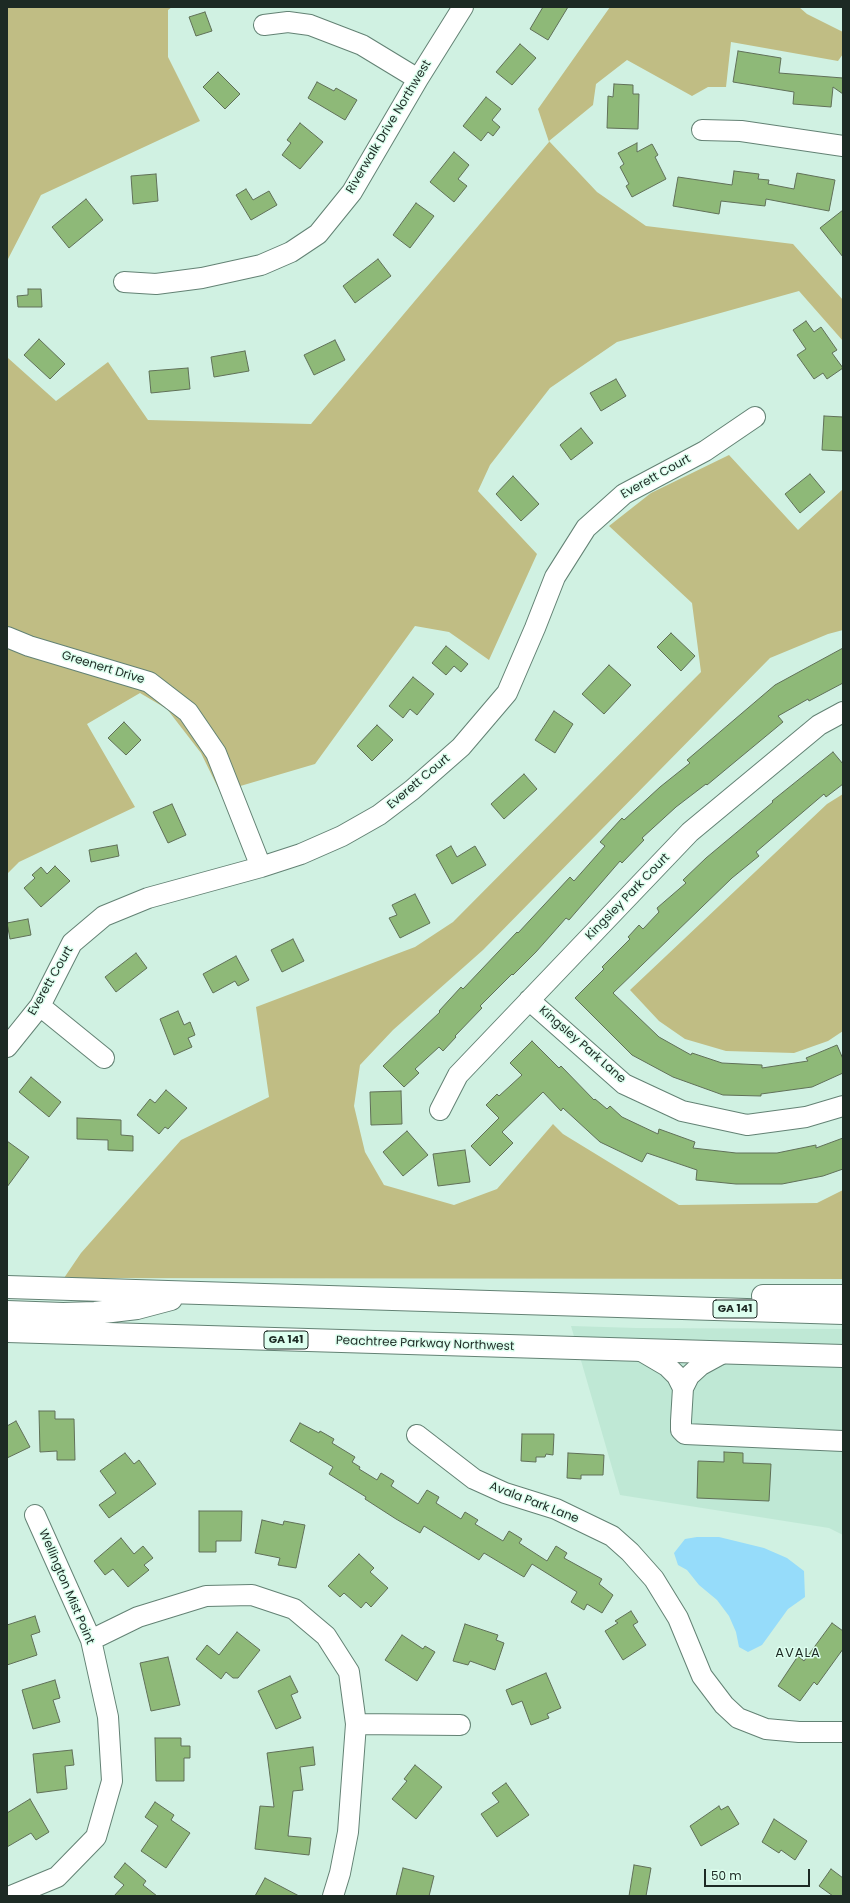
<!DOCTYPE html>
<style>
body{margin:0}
#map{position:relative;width:850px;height:1903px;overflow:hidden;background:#d0f1e2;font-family:Poppins,sans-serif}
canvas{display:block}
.frame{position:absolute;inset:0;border:8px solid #1d2a24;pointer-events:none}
.scale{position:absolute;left:704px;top:1869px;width:106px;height:18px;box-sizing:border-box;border:2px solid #1d2a24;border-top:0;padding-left:5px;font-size:12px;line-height:14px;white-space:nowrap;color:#1d2a24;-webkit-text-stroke:3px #ddffef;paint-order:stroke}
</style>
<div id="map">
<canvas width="850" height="1903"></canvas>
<div class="frame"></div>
<div class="scale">50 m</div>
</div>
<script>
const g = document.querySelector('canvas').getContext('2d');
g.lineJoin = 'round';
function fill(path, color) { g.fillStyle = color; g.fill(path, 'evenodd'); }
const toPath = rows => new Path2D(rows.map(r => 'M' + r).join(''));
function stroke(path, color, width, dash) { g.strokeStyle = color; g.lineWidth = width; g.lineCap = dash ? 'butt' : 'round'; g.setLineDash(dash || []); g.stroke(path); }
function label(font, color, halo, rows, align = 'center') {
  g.font = font + ' Poppins,sans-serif'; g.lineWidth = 3; g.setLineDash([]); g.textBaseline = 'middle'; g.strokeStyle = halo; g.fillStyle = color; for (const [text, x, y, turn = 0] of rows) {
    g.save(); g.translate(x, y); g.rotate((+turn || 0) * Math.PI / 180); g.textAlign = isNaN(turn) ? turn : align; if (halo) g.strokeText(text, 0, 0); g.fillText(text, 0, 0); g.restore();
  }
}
const built = toPath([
 [571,1326,636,1328,843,1329,843,1535,829,1528,620,1495]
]);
const green = toPath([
 [7,7,172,7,168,10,168,57,200,121,41,195,7,261],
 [610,7,799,7,807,14,843,32,843,54,838,61,731,42,726,87,708,87,692,96,627,60,596,84,593,105,549,141,597,192,646,226,793,244,843,300,843,341,799,291,617,342,550,388,490,465,478,491,537,554,489,660,449,632,415,626,315,764,220,792,201,753,167,709,140,693,87,724,135,807,19,862,7,874,7,353,8,358,56,401,108,362,148,420,311,424,549,142,538,109],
 [729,455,798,530,843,489,843,630,828,634,770,658,483,950,393,1030,360,1065,354,1106,365,1152,384,1185,454,1205,497,1189,553,1124,563,1134,679,1205,817,1203,843,1190,843,1279,64,1278,81,1253,181,1140,269,1097,256,1007,415,947,453,922,701,672,692,603,609,526,651,493],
 [843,794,843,1031,828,1041,794,1053,726,1051,685,1039,659,1021,630,990,827,804]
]);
const water = toPath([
 [697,1537,719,1537,764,1548,787,1558,804,1571,805,1597,788,1609,762,1645,748,1652,739,1647,736,1632,729,1616,717,1600,699,1585,687,1570,678,1565,674,1553,685,1539]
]);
const building = toPath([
 [543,7,568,7,548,40,530,29,543,7],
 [205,12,212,31,196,36,189,17,205,12],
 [520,44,536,58,512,85,496,72,520,44],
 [738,51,781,58,779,73,843,78,843,94,833,87,831,107,793,104,794,92,733,82,738,51],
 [218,72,240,94,225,109,203,87,218,72],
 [317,82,334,91,336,88,357,100,345,120,308,98,317,82],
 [614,84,633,85,633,94,639,94,638,129,607,128,608,96,613,97,614,84],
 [486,97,501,109,492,120,500,127,493,136,488,132,481,141,463,126,486,97],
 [300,123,323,142,300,169,282,155,291,143,287,140,300,123],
 [637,143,637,152,652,144,658,155,655,157,666,179,632,197,626,186,629,184,620,167,624,164,618,153,637,143],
 [454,152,469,165,458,179,467,186,454,202,430,182,454,152],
 [734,171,759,174,758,179,769,180,768,184,794,189,797,173,835,180,829,211,766,199,765,206,721,201,719,214,673,206,678,177,732,185,734,171],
 [156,174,158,201,133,204,131,176,156,174],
 [246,189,253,200,269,191,277,205,251,220,236,195,246,189],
 [86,199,103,220,69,248,52,227,86,199],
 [416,203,434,216,410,248,393,235,416,203],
 [843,210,843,257,820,228,843,210],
 [378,259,391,276,355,303,343,286,378,259],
 [28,289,41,289,42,307,18,307,17,296,28,295,28,289],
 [806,321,814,332,821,327,837,350,832,353,843,368,827,379,823,373,814,379,797,355,806,349,793,330,806,321],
 [39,339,65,364,50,379,24,355,39,339],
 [335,340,345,360,314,375,304,355,335,340],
 [245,351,249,371,214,377,211,357,245,351],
 [188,368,190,389,151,393,149,371,188,368],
 [616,379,626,396,601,411,590,393,616,379],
 [824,416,843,417,843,451,822,450,824,416],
 [581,428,593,443,571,460,560,445,581,428],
 [810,474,825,492,800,513,785,494,810,474],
 [513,476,539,504,521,521,496,494,513,476],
 [671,633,695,656,681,671,657,647,671,633],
 [446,646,468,664,461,672,454,666,446,675,432,663,446,646],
 [843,648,843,683,809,701,808,699,778,716,783,722,707,785,706,784,676,807,642,838,644,840,622,863,620,861,569,920,566,918,536,952,513,975,512,974,480,1006,482,1008,455,1036,456,1037,443,1051,439,1047,415,1069,419,1073,404,1087,383,1066,440,1012,439,1011,461,987,463,989,517,932,518,933,570,877,574,881,605,846,600,842,622,818,624,820,660,787,690,763,687,760,775,685,843,648],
 [609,665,631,685,604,714,582,694,609,665],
 [413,677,434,694,417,715,410,709,403,718,389,706,413,677],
 [554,711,573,724,555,753,535,740,554,711],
 [124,722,141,740,126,755,108,738,124,722],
 [377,725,393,740,372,761,357,746,377,725],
 [833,752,843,764,843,784,826,797,824,794,756,852,759,856,732,878,613,993,659,1037,691,1055,692,1053,722,1063,762,1065,762,1068,808,1061,806,1058,837,1045,843,1059,843,1073,812,1087,761,1094,761,1096,723,1095,673,1077,632,1055,575,998,604,969,602,967,630,939,628,937,639,925,643,929,659,912,657,908,686,883,683,880,706,858,773,802,772,801,833,752],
 [524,774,537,789,504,819,491,804,524,774],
 [172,804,186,835,168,843,153,812,172,804],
 [117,845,119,856,91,862,89,850,117,845],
 [451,846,457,857,475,846,486,865,452,884,436,855,451,846],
 [55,866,70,881,41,907,24,888,35,878,32,875,41,867,47,874,55,866],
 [415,894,430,923,400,938,389,918,397,915,392,905,415,894],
 [28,919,31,935,10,939,7,923,28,919],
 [293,939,304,961,282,972,271,950,293,939],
 [136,953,147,968,116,992,105,977,136,953],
 [236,956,249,980,238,986,235,981,213,993,203,974,236,956],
 [178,1011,184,1025,190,1022,195,1035,188,1038,192,1047,174,1055,160,1019,178,1011],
 [532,1041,559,1068,561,1066,594,1100,595,1099,607,1109,610,1106,622,1117,658,1134,659,1129,695,1142,693,1148,736,1153,777,1153,816,1145,816,1148,843,1138,843,1169,823,1176,782,1184,736,1184,696,1180,697,1170,647,1153,642,1162,600,1142,563,1108,561,1111,543,1092,502,1132,513,1143,490,1166,471,1146,499,1118,486,1105,497,1094,499,1096,522,1075,510,1063,532,1041],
 [31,1077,61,1102,49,1117,19,1092,31,1077],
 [166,1090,187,1108,168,1129,165,1127,159,1134,137,1115,150,1099,155,1103,166,1090],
 [401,1091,402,1124,371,1125,370,1092,401,1091],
 [77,1118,121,1120,121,1135,133,1136,133,1151,108,1150,108,1140,77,1139,77,1118],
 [407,1131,428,1155,403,1176,383,1152,407,1131],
 [7,1141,29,1157,7,1187,7,1141],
 [465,1150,470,1182,438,1186,433,1154,465,1150],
 [39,1411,55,1411,55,1419,74,1419,75,1460,57,1460,57,1451,40,1452,39,1411],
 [16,1421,30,1447,7,1458,7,1426,16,1421],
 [300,1423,319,1433,320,1431,334,1439,332,1443,355,1457,352,1462,360,1467,359,1469,377,1480,381,1473,394,1481,391,1486,418,1504,427,1490,439,1497,436,1503,461,1519,465,1512,478,1520,475,1524,503,1541,509,1531,522,1539,519,1543,547,1561,556,1546,567,1553,564,1558,602,1579,599,1584,613,1595,602,1613,587,1604,584,1610,571,1602,577,1592,532,1564,524,1577,484,1553,479,1560,424,1526,420,1533,396,1519,365,1499,366,1497,329,1474,333,1467,290,1441,300,1423],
 [522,1434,554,1434,553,1455,546,1454,545,1457,536,1457,536,1462,521,1461,522,1434],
 [724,1452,743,1453,743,1463,771,1464,769,1501,697,1498,698,1461,724,1462,724,1452],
 [125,1453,134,1464,139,1460,156,1484,109,1518,99,1505,116,1493,100,1471,125,1453],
 [568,1453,604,1455,603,1475,581,1475,581,1479,567,1478,568,1453],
 [199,1511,242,1511,241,1541,216,1541,216,1552,199,1552,199,1511],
 [262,1520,283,1525,284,1521,305,1525,296,1568,278,1565,280,1558,255,1553,262,1520],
 [121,1538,134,1554,143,1546,153,1558,144,1565,149,1570,128,1587,113,1569,105,1575,94,1561,121,1538],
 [359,1554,374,1568,370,1572,388,1588,371,1607,366,1602,361,1608,344,1593,340,1597,328,1586,359,1554],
 [631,1611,638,1622,633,1625,646,1645,623,1660,605,1631,618,1623,615,1621,631,1611],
 [35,1616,40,1632,31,1635,37,1655,7,1665,7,1625,35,1616],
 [832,1623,843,1631,843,1649,817,1685,814,1682,800,1701,778,1686,798,1656,804,1661,832,1623],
 [465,1624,498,1635,496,1640,504,1643,495,1670,470,1661,468,1665,453,1661,465,1624],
 [237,1632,260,1650,238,1678,233,1678,226,1672,221,1679,196,1659,207,1645,219,1655,237,1632],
 [402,1635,423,1649,425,1646,435,1652,417,1681,385,1660,402,1635],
 [168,1657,180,1705,151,1711,140,1663,168,1657],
 [546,1673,561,1708,547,1714,549,1718,531,1725,522,1701,512,1705,506,1690,546,1673],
 [290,1676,298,1692,291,1695,301,1718,276,1729,258,1691,290,1676],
 [55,1680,60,1698,53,1700,60,1722,33,1729,22,1690,55,1680],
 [155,1738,181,1738,181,1746,190,1746,190,1758,184,1758,184,1781,156,1781,155,1738],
 [313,1747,315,1765,300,1767,303,1790,293,1791,288,1836,311,1838,309,1855,255,1849,260,1806,274,1807,267,1753,313,1747],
 [72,1750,74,1765,65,1766,67,1789,37,1793,33,1754,72,1750],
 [415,1765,442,1787,416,1819,392,1799,407,1781,404,1779,415,1765],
 [506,1783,529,1815,497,1837,481,1814,499,1802,492,1793,506,1783],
 [30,1799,49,1832,36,1840,31,1833,7,1847,7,1813,30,1799],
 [155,1802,174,1815,171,1820,190,1833,166,1868,141,1851,158,1826,145,1817,155,1802],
 [719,1806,721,1810,728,1806,739,1824,701,1846,690,1826,719,1806],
 [774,1819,807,1841,795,1860,781,1850,779,1853,762,1842,774,1819],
 [125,1863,146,1881,143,1885,157,1896,114,1896,124,1885,114,1877,125,1863],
 [634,1865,651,1868,646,1896,629,1896,634,1865],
 [403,1868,434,1876,429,1896,396,1896,403,1868],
 [831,1869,843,1878,843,1896,833,1896,819,1886,831,1869],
 [265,1878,299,1896,255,1896,265,1878]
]);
const minor = toPath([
 [264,25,288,22,310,25,362,45,418,79],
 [702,130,741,131,843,146],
 [124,282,156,284,202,278,261,265,291,252,318,234,352,192,418,79,463,7],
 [7,637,29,646,149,682,188,712,216,753,261,867],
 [529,1000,624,1084,682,1111,747,1125,806,1117,843,1106],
 [40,1006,104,1058],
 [7,1047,40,1006,72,943,104,916,148,898,261,867,301,854,342,836,379,815,412,790,461,747,507,693,535,628,555,577,586,528,624,494,705,451,755,417],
 [440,1110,458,1075,690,832,819,725,843,712],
 [638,1349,667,1366,677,1376,683,1388],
 [723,1353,701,1365,689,1376,683,1388,681,1421,681,1430,685,1434,843,1441],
 [417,1435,474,1479,505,1493,556,1509,612,1536,630,1552,654,1579,678,1618,702,1676,724,1705,738,1718,766,1729,799,1732,843,1732],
 [91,1640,138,1617,206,1596,252,1595,294,1609,326,1636,349,1672,356,1724,348,1832,340,1873,333,1896],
 [356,1724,460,1725],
 [11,1896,57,1877,96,1837,112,1781,108,1717,91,1640,35,1515]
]);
const highway = toPath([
 [7,1287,843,1313],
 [763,1296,843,1296],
 [7,1312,63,1314,95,1313,137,1308,171,1299],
 [7,1331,843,1356]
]);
const shields = [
 [735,1309,44],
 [286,1340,44]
];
const shieldNames = [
 ["GA 141",735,1309],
 ["GA 141",286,1340]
];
const streetNames = [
 ["Riverwalk Drive Northwest",389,127,-59],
 ["Everett Court",656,477,-29],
 ["Greenert Drive",103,668,17],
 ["Everett Court",419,782,-40],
 ["Kingsley Park Court",628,897,-46],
 ["Everett Court",51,981,-60],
 ["Kingsley Park Lane",582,1045,41],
 ["Peachtree Parkway Northwest",425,1344,2],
 ["Avala Park Lane",534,1503,21],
 ["Wellington Mist Point",66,1587,67]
];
const neighbourhoodNames = [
 ["AVALA",798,1654]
];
fill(built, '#bfe8d5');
fill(green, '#c0bd84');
fill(water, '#96dcfa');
fill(building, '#8eb978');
stroke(building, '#607058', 1);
stroke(minor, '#638274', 22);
stroke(highway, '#638274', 24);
stroke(minor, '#fff', 20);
stroke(highway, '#fff', 22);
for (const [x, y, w] of shields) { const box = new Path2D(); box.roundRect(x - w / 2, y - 9, w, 18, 3); g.fillStyle = '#ddffef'; g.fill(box); stroke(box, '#1d2a24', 1); }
label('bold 11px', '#1d2a24', null, shieldNames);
label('12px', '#1d2a24', '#ddffef', streetNames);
g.letterSpacing = '1px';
label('13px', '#1d2a24', '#ddffef', neighbourhoodNames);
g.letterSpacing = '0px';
</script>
